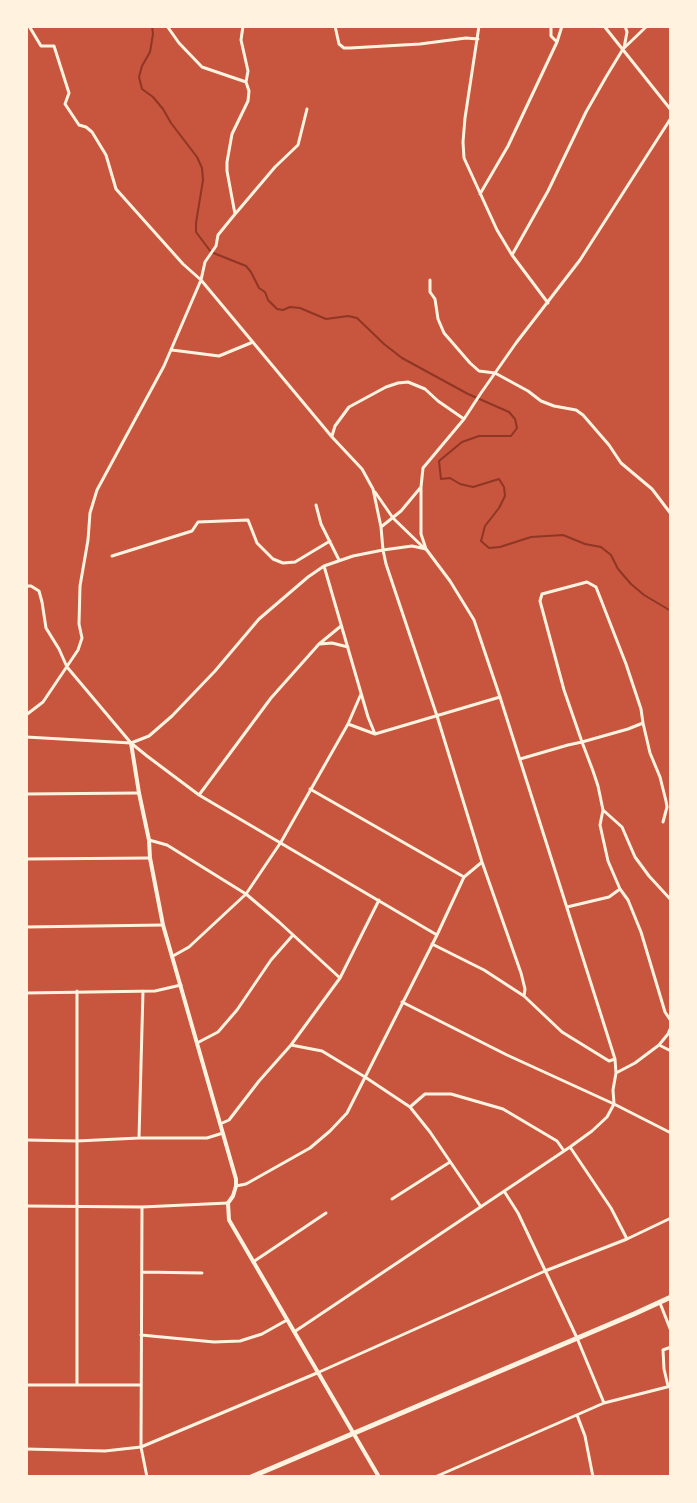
<!DOCTYPE html>
<style>
body{margin:0}
#map{position:relative;width:697px;height:1503px;overflow:hidden;background:#c8553d;font-family:"Fira Sans",sans-serif}
canvas{display:block}
.frame{position:absolute;inset:0;border:28px solid #fff3e0;pointer-events:none}
</style>
<div id="map">
<canvas width="697" height="1503"></canvas>
<div class="frame"></div>
</div>
<script>
const g = document.querySelector('canvas').getContext('2d');
g.lineJoin = 'round';
const toPath = rows => new Path2D(rows.map(r => 'M' + r).join(''));
function stroke(path, color, width, dash) { g.strokeStyle = color; g.lineWidth = width; g.lineCap = dash ? 'butt' : 'round'; g.setLineDash(dash || []); g.stroke(path); }
const stream = toPath([
 [152,26,153,34,150,52,142,66,139,77,142,89,153,97,163,109,171,123,197,157,202,168,203,180,196,223,196,232,211,252,246,266,251,272,259,288,265,292,268,300,277,309,283,310,290,307,300,308,326,319,348,316,357,318,384,344,402,358,468,394,509,412,515,419,517,428,511,436,479,436,462,442,439,461,441,479,450,478,460,484,473,487,499,479,504,487,505,496,499,508,485,526,481,541,489,548,500,547,531,537,563,535,585,544,601,547,611,555,618,569,631,584,644,595,671,611]
]);
const minor = toPath([
 [29,26,41,46,54,46,69,93,65,104,79,125,86,127,92,132,106,155,116,189,183,264,201,280,332,437,362,469,373,489,381,527,383,550,386,564,437,716,482,862,521,973,525,989,524,996],
 [167,26,179,43,202,67,246,82,248,71,241,40,243,26],
 [335,26,339,44,344,48,350,48,420,44,466,38,478,39],
 [479,26,465,118,463,142,464,158,497,230,512,255,548,303],
 [551,26,551,36,557,42],
 [604,26,671,110],
 [624,48,627,32,625,26],
 [480,194,508,146,557,42,562,26],
 [236,213,275,167,298,145,307,109],
 [512,255,548,191,586,112,606,77,623,49,647,26],
 [430,280,430,292,435,299,438,319,444,333,470,363,479,371,495,373,528,391,541,401,554,406,576,410,583,415,609,445,621,463,652,489,671,514],
 [172,350,219,356,253,342],
 [332,436,335,426,349,407,386,387,398,383,408,382,425,389,438,401,464,419],
 [375,492,393,518,425,549],
 [316,505,321,524,339,560],
 [381,527,401,511,421,487,423,468,464,419,481,393,516,343,580,260,671,118],
 [112,556,192,531,198,522,248,520,257,543,273,559,283,563,295,562,330,541],
 [324,566,368,717,375,734],
 [26,586,31,586,39,591,42,602,46,628,59,649,67,667,131,743,147,756,199,795,437,935],
 [320,644,332,643,348,647],
 [26,715,43,702,78,650,82,638,79,624,80,586,88,540,90,513,97,490,164,366,201,280,205,262,216,246,218,235,235,214,227,171,227,162,232,134,248,101,249,91,246,82],
 [643,723,650,753,660,777,666,801,667,807,663,822],
 [348,724,375,734,500,697],
 [26,737,131,743,149,736,172,716,215,671,259,619,308,577,324,566,353,556,383,550,412,546,426,549],
 [520,759,568,745,582,742,628,729,643,723,641,709,626,664,596,587,587,582,542,594,540,601,564,690,582,742,593,771,598,786,603,810,600,825,608,861,620,889,628,900,641,932,665,1012,671,1021],
 [310,789,464,877],
 [26,794,139,793],
 [199,795,271,698,319,644,341,626],
 [603,810,622,827,635,857,649,876,671,900],
 [149,840,167,845,246,894,279,922,340,978],
 [26,859,150,858],
 [567,907,609,897,620,889],
 [26,927,163,925],
 [432,944,484,970,524,996,562,1032,609,1061,615,1059],
 [173,956,189,947,246,894,281,842,348,724,361,694],
 [26,993,155,991,181,985],
 [402,1002,507,1055,614,1104,671,1133],
 [197,1043,218,1032,237,1010,271,960,293,935],
 [291,1045,322,1051,365,1077,410,1107,430,1132,481,1207],
 [659,1045,671,1051],
 [616,1073,635,1063,659,1045,668,1034,671,1027],
 [410,1107,425,1094,451,1094,503,1109,557,1141,564,1151],
 [220,1124,229,1120,259,1081,291,1045,340,978,379,900],
 [139,1138,143,991],
 [26,1140,77,1141,139,1138,207,1138,223,1133],
 [570,1147,611,1208,627,1239],
 [236,1186,246,1184,310,1148,330,1131,347,1113,437,935,464,877,482,862],
 [504,1191,518,1213,577,1338,604,1403],
 [392,1199,450,1162],
 [26,1206,142,1207,228,1203],
 [142,1207,141,1447,147,1477],
 [253,1262,326,1213],
 [142,1272,202,1273],
 [660,1303,671,1331],
 [294,1332,570,1147,592,1131,607,1117,614,1104,613,1090,616,1073,615,1059,500,697,474,620,450,581,426,549,421,534,421,487],
 [141,1335,214,1342,240,1341,262,1334,287,1320],
 [26,1385,141,1385],
 [77,1385,77,991],
 [668,1386,664,1369,663,1350,671,1347],
 [577,1415,585,1436,593,1477],
 [26,1449,105,1451,141,1447,317,1373,545,1271,627,1239,671,1218],
 [435,1477,604,1403,671,1386]
]);
const tertiary = toPath([
 [131,743,139,793,149,840,150,858,163,925,236,1179,236,1186,233,1196,228,1203,229,1220,379,1477]
]);
const trunk = toPath([
 [251,1477,634,1314,671,1297]
]);
stroke(stream, '#8f3625', 2);
stroke(minor, '#fff3e0', 3);
stroke(tertiary, '#fff3e0', 4);
stroke(trunk, '#fff3e0', 5);
</script>
